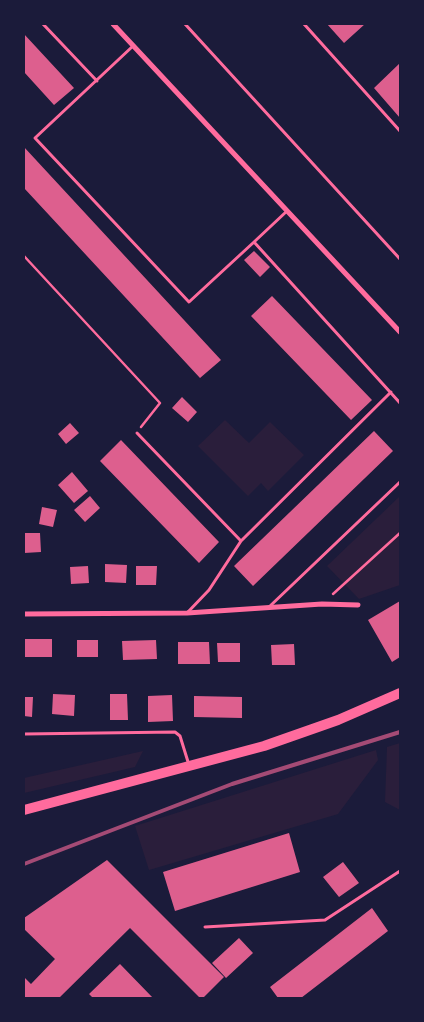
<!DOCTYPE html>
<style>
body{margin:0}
#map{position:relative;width:424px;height:1022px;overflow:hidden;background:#1b1b3a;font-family:"Roboto Condensed",sans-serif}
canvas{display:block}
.frame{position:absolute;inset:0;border:25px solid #1b1b3a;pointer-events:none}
</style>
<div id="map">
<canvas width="424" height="1022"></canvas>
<div class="frame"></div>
</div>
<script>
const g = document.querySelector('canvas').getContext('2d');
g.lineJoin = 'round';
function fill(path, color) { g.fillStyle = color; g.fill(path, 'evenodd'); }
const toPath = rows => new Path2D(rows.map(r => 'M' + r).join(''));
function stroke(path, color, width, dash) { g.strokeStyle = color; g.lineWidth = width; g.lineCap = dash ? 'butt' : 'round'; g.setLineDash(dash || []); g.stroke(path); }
const green = toPath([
 [225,420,249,443,270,422,304,455,268,491,261,483,248,496,198,446],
 [400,496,400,585,359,599,327,566],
 [400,743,400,810,385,802,387,747],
 [376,750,378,760,338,814,149,870,135,826],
 [143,751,135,767,24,793,24,778]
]);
const building = toPath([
 [327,24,365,24,344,43],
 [24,34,74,88,54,105,24,72],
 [400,63,400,118,374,88],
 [24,147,221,360,200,378,24,188],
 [254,251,270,267,260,277,244,260],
 [272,296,372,400,351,420,251,316],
 [182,397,197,412,188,422,172,408],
 [70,423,79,433,66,444,58,434],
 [374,431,393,451,253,586,234,566],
 [121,440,219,542,199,563,100,461],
 [72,472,88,491,74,503,58,485],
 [90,496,100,508,85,522,74,510],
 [42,507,57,510,53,527,39,524],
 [24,533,40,533,41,552,24,553],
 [105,564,127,565,126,583,105,582],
 [88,566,89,583,71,584,70,567],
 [136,566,157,566,156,585,136,585],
 [400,601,400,657,392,662,368,620],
 [24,639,52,639,52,657,24,657],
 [77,640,98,640,98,657,77,657],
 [156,640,157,659,123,660,122,641],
 [178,642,209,642,210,664,178,664],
 [217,643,240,643,240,662,218,662],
 [294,644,295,665,272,665,271,645],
 [53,694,75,695,74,716,52,714],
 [110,694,127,694,128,720,110,720],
 [172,695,173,721,148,722,148,696],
 [194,696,242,697,242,718,194,717],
 [24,697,33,697,32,717,24,716],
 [289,833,300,872,175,911,163,872],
 [107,860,224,977,203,998,200,998,130,928,59,998,24,998,24,977,31,984,55,959,24,929,24,918],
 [343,862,359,883,339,897,323,877],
 [372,908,388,931,301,998,278,998,270,987],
 [239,938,253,953,226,978,212,963],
 [120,964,153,998,93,998,89,994]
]);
const path = toPath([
 [24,256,160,403,141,427],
 [333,594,400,533]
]);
const service = toPath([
 [43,24,97,81],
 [185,24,400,259],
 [304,24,400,131],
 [133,46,35,138,189,302,254,242],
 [287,211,254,242,400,403],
 [137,433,241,541],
 [269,607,400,482],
 [187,613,209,590,241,541,391,392],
 [24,734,175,732,180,736,189,765],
 [205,927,325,920,400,871]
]);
const minor = toPath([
 [113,24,400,332],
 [24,614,187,613,322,604,358,605]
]);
const primary = toPath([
 [24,810,264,746,338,720,400,693]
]);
const rail = toPath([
 [24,864,232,784,400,732]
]);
fill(green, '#2a1e3b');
fill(building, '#dd5f8e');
stroke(path, '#ff6b9d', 2.5);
stroke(service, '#ff6b9d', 3);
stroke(minor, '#ff6b9d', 5);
stroke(primary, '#ff6b9d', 10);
stroke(rail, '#a44b75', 4);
</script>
